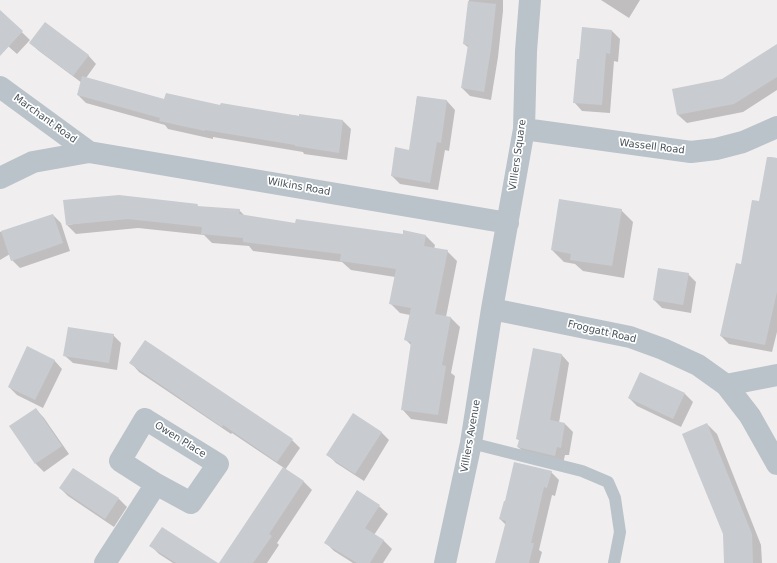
<!DOCTYPE html>
<style>
body{margin:0}
canvas{display:block;background:#f0eeee}
</style>
<canvas width="777" height="563"></canvas>
<script>
const g = document.querySelector('canvas').getContext('2d');
g.lineJoin = 'round';
function fill(path, color) { g.fillStyle = color; g.fill(path, 'evenodd'); }
const toPath = rows => new Path2D(rows.map(r => 'M' + r).join(''));
function stroke(path, color, width, dash) { g.strokeStyle = color; g.lineWidth = width; g.lineCap = dash ? 'butt' : 'round'; g.setLineDash(dash || []); g.stroke(path); }
function label(font, color, halo, rows, align = 'center') {
  g.font = font + ' "DejaVu Sans",sans-serif'; g.lineWidth = 3.5; g.setLineDash([]); g.textBaseline = 'middle'; g.strokeStyle = halo; g.fillStyle = color; for (const [text, x, y, turn = 0] of rows) {
    g.save(); g.translate(x, y); g.rotate((+turn || 0) * Math.PI / 180); g.textAlign = isNaN(turn) ? turn : align; if (halo) g.strokeText(text, 0, 0); g.fillText(text, 0, 0); g.restore();
  }
}
const shadow = toPath([
 [469,0,503,0,503,11,498,57,491,100,470,96,462,88,469,48,464,44],
 [601,0,640,0,629,18],
 [0,11,30,40,17,54,0,39],
 [612,31,620,39,618,62,614,61,610,113,582,111,574,102,579,60],
 [30,43,88,55,96,64,86,78,165,101,343,121,351,129,347,160,304,154,303,152,213,137,213,139,168,129,165,125,86,103,78,95,82,83,39,51],
 [777,45,777,90,743,112,687,123,678,115,722,80],
 [417,97,447,101,455,110,449,151,445,150,438,190,400,184,392,176,410,151],
 [768,157,777,158,777,332,772,352,729,344,721,336,760,202],
 [197,205,199,207,239,210,245,216,296,224,403,235,425,235,435,245,434,249,447,251,457,261,446,317,451,318,460,327,451,373,455,376,447,424,411,419,402,409,412,346,406,340,410,315,400,313,390,303,395,277,351,270,342,262,253,251,249,246,212,243,204,235,138,228,76,234,67,225],
 [621,210,633,222,624,278,583,271,575,264,564,262,552,250],
 [53,215,61,223,70,251,20,268,12,260,10,254,0,260,0,232],
 [688,274,696,282,691,313,662,308,654,300],
 [113,335,121,343,117,370,73,363,64,355],
 [561,354,569,363,559,423,565,424,573,432,569,455,565,455,563,464,527,455,518,447,520,441,518,439],
 [54,360,62,369,43,408,17,395,9,387],
 [131,363,292,440,300,448,285,470,304,482,312,490,277,543,279,545,267,563,221,563,284,468,232,433,231,434,139,372],
 [641,373,685,394,693,402,681,427,637,406,629,398],
 [36,409,44,418,69,454,44,472,36,464],
 [707,424,717,434,761,545,762,563,725,563,724,534],
 [381,432,389,440,364,481,336,463,328,455],
 [73,469,119,499,127,507,114,527,68,496,60,488],
 [551,472,559,480,555,496,552,495,539,550,542,552,539,563,496,563,506,525,500,519],
 [379,506,388,514,374,535,384,541,392,549,383,563,353,563,334,551,326,543],
 [151,546,213,563,173,563,159,554]
]);
const building = toPath([
 [468,1,496,4,491,49,484,92,461,88,468,45,463,44],
 [0,10,23,31,0,56],
 [45,22,89,55,73,76,29,43],
 [582,27,612,30,610,54,606,53,602,105,573,103,577,59,579,59],
 [777,44,777,77,734,104,677,115,672,89,722,79],
 [82,76,164,99,166,93,220,105,221,103,299,116,299,114,343,120,339,153,295,146,295,145,205,130,205,131,159,121,160,118,77,95],
 [417,96,447,100,441,143,437,142,430,183,391,176,395,147,409,150],
 [767,157,777,158,777,292,765,345,720,336,736,263,741,264,752,200,759,201],
 [119,195,198,204,197,206,240,209,239,214,295,223,296,219,403,234,403,230,426,235,424,246,448,250,435,314,451,317,442,365,446,366,438,415,401,410,411,342,404,340,411,308,389,304,396,269,340,261,341,254,243,242,243,238,201,234,202,227,128,219,66,225,63,200],
 [559,199,622,209,612,266,570,260,571,254,551,250],
 [53,214,63,243,11,261,1,231],
 [658,268,689,273,683,305,653,300],
 [68,327,114,334,109,363,63,356],
 [145,340,293,439,277,462,223,425,222,427,129,363],
 [27,346,55,360,35,400,8,387],
 [533,348,562,354,550,420,565,423,561,448,557,447,555,456,517,447,519,440,516,439],
 [640,372,685,393,673,419,628,398],
 [36,408,62,446,35,464,9,426],
 [353,413,382,432,355,474,326,455],
 [707,423,752,534,753,563,724,563,723,534,682,434],
 [514,462,552,471,547,488,544,487,531,543,534,543,529,563,495,563,506,521,499,519,504,501,505,501],
 [283,467,304,481,269,534,272,536,253,563,219,563],
 [73,468,119,498,105,519,59,488],
 [357,490,380,505,365,528,384,540,370,563,357,563,324,543],
 [162,527,218,563,176,563,149,546]
]);
const lane = toPath([
 [471,443,582,471,608,482,615,498,620,532,614,563]
]);
const street = toPath([
 [0,87,89,152],
 [524,129,691,152,716,149,743,142,777,127],
 [0,178,33,162,89,152,508,223],
 [492,309,630,337,663,349,698,365,726,385,777,375],
 [726,385,750,416,777,464],
 [145,419,218,464,191,503,156,484,120,461,145,419],
 [105,563,156,484],
 [445,563,471,443,492,309,524,129,526,51,530,0]
]);
const streetNames = [
 ["Marchant Road",45,119,36],
 ["Wassell Road",652,147,7],
 ["Villiers Square",518,155,-82],
 ["Wilkins Road",299,187,10],
 ["Froggatt Road",602,332,13],
 ["Villiers Avenue",471,436,-80],
 ["Owen Place",180,440,32]
];
fill(shadow, '#0003');
fill(building, '#c8cbd0');
stroke(lane, '#bac3ca', 12);
stroke(street, '#bac3ca', 22);
label('10px', '#47525a', '#fff', streetNames);
</script>
